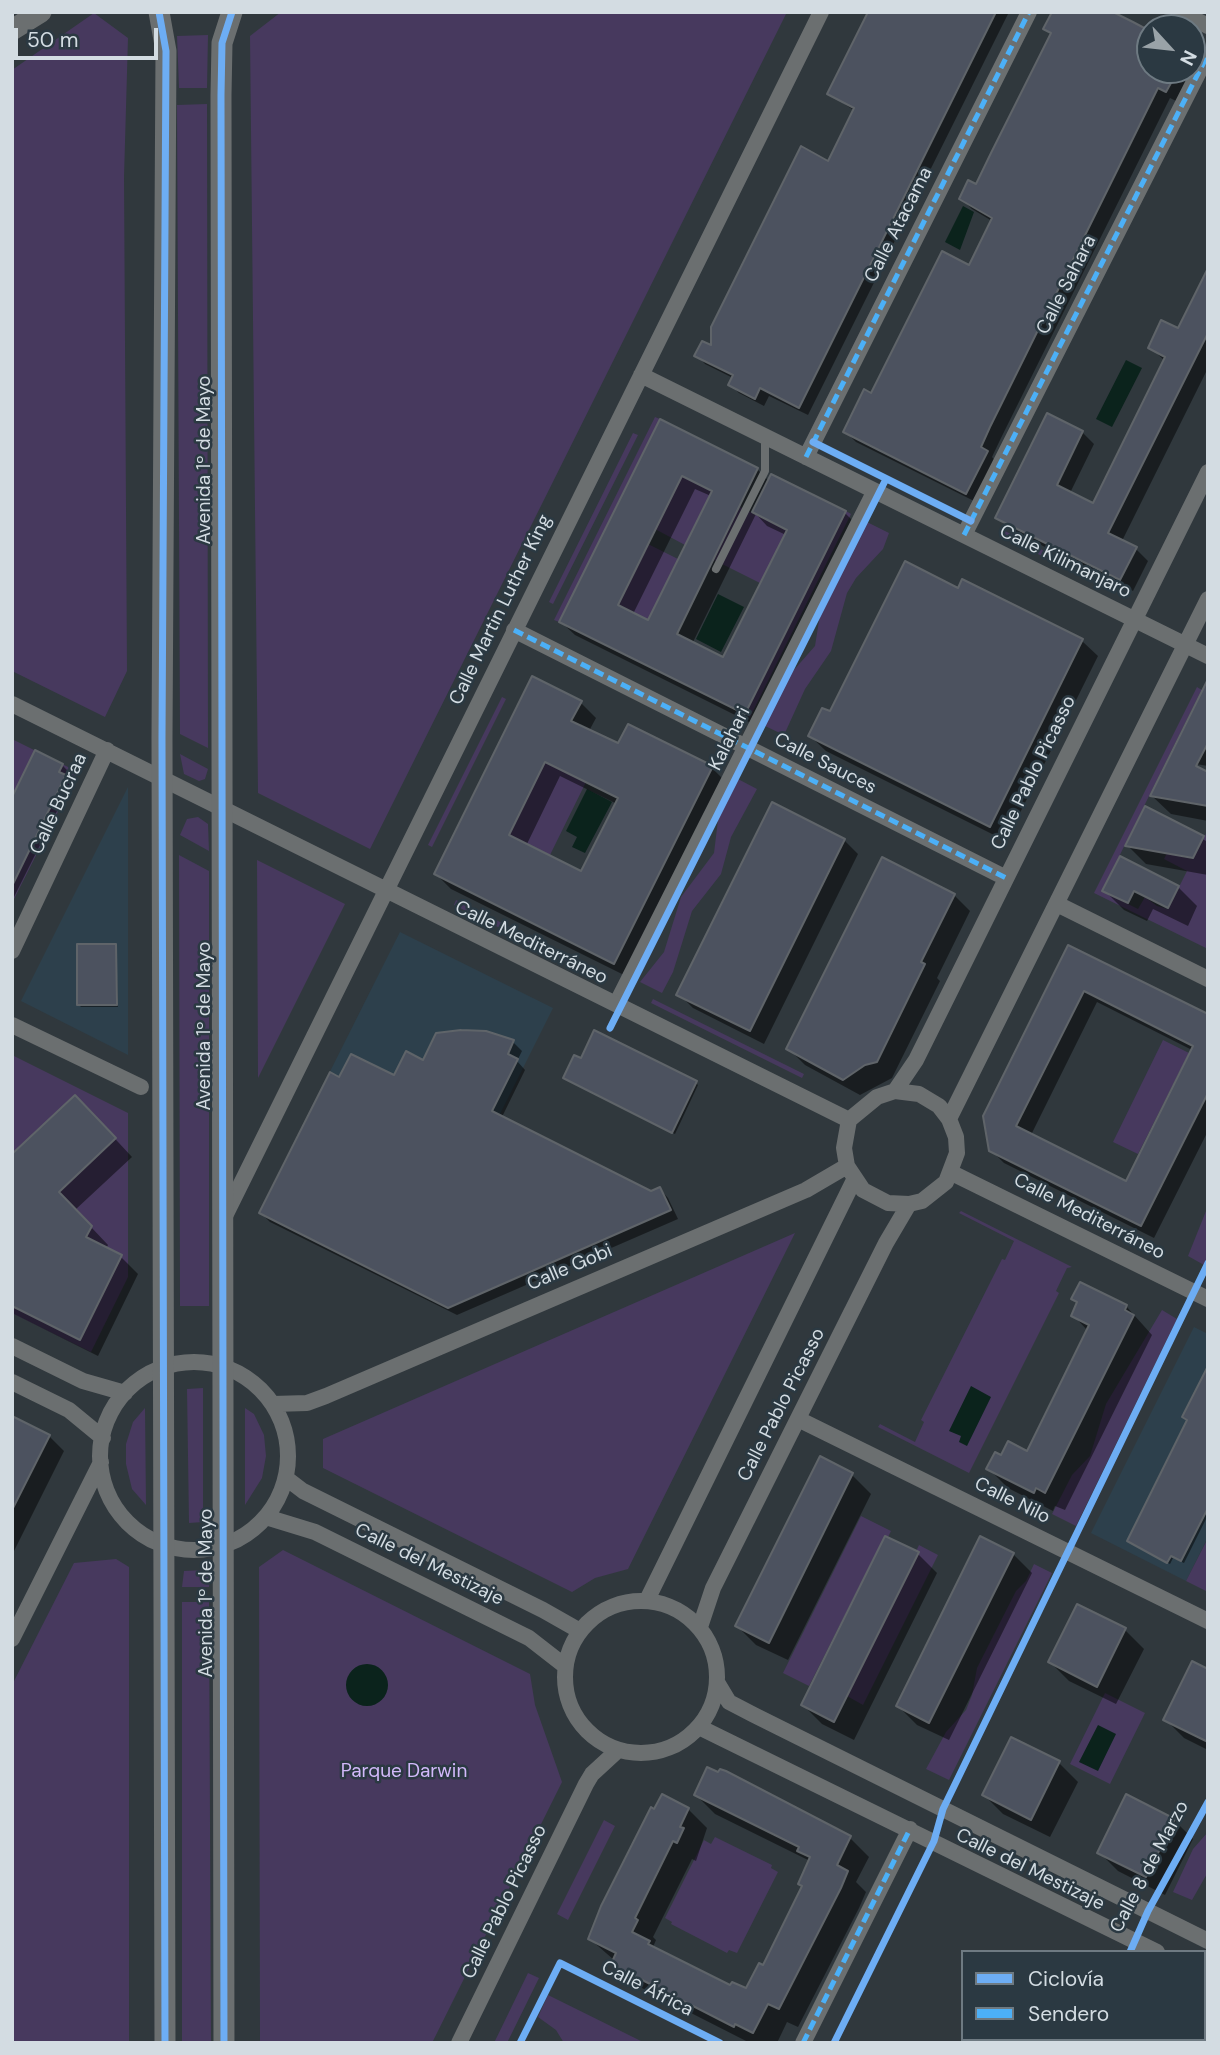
<!DOCTYPE html>
<meta charset="utf-8">
<style>
body{margin:0}
#map{position:relative;width:1220px;height:2055px;overflow:hidden;background:#30383d;font-family:"DM Sans",sans-serif}
canvas{display:block}
.frame{position:absolute;inset:0;border:14px solid #d3dce2;pointer-events:none}
.legend{position:absolute;left:961px;top:1950px;width:245px;height:91px;box-sizing:border-box;background:#2b3942;border:2px solid #6e7a82;margin:0;padding:9px 12px;list-style:none;font-size:21px;color:#d3dce2}
.legend li{display:flex;align-items:center;gap:14px;height:35px}
.legend b{width:35px;border:2px solid #6e7a82}
.north{position:absolute;left:1136px;top:14px;width:70px;height:70px;box-sizing:border-box;background:#2b3942;border:2px solid #6e7a82;border-radius:50%;rotate:117deg;font-size:19px;font-weight:700;line-height:28px;text-align:center;color:#d3dce2}
.north::after{content:'';display:block;margin:auto;width:24px;height:32px;background:#9aa3a8;clip-path:polygon(50% 0,100% 100%,50% 72%,0 100%)}
.scale{position:absolute;left:14px;top:28px;width:144px;height:32px;box-sizing:border-box;border:4px solid #d3dce2;border-top:0;padding-left:9px;font-size:21px;line-height:24px;white-space:nowrap;color:#d3dce2;-webkit-text-stroke:5px #2b3942;paint-order:stroke}
</style>
<div id="map">
<canvas width="1220" height="2055"></canvas>
<div class="frame"></div>
<ul class="legend">
<li><b style="height:9px;background:#6dadf4"></b>Ciclovía</li>
<li><b style="height:9px;background:#4cb0f7"></b>Sendero</li>
</ul>
<div class="north">N</div>
<div class="scale">50 m</div>
</div>
<script>
const g = document.querySelector('canvas').getContext('2d');
g.lineJoin = 'round';
function fill(path, color) { g.fillStyle = color; g.fill(path, 'evenodd'); }
const toPath = rows => new Path2D(rows.map(r => 'M' + r).join(''));
function stroke(path, color, width, dash) { g.strokeStyle = color; g.lineWidth = width; g.lineCap = dash ? 'butt' : 'round'; g.setLineDash(dash || []); g.stroke(path); }
function label(font, color, halo, rows, align = 'center') {
  g.font = font + ' "DM Sans",sans-serif'; g.lineWidth = 5; g.setLineDash([]); g.textBaseline = 'middle'; g.strokeStyle = halo; g.fillStyle = color; for (const [text, x, y, turn = 0] of rows) {
    g.save(); g.translate(x, y); g.rotate((+turn || 0) * Math.PI / 180); g.textAlign = isNaN(turn) ? turn : align; if (halo) g.strokeText(text, 0, 0); g.fillText(text, 0, 0); g.restore();
  }
}
const built = toPath([
 [128,787,128,1055,21,1001],
 [400,932,553,1008,412,1290,259,1213],
 [1194,1327,1208,1334,1208,1537,1186,1581,1091,1533]
]);
const green = toPath([
 [281,12,787,12,370,849,258,793,250,36],
 [94,13,128,38,124,177,127,671,105,717,12,671,12,70],
 [208,35,207,88,179,88,177,36],
 [207,104,208,748,180,734,177,105],
 [655,417,660,419,559,622,554,620],
 [633,433,638,435,553,604,549,602],
 [682,476,712,491,685,545,655,529],
 [740,507,787,530,760,583,714,560],
 [846,511,851,514,750,717,745,714],
 [865,521,889,533,883,549,856,578,847,593,831,651,805,689,784,735,763,725,786,679,815,646,821,608],
 [1003,530,1074,566,1071,571,1001,535],
 [648,544,678,559,648,620,618,605],
 [1197,687,1208,694,1201,691,1102,891,1138,909,1145,897,1157,906,1168,909,1187,871,1164,859,1170,847,1182,857,1193,859,1208,830,1208,949,1094,893],
 [502,697,506,699,432,847,428,845],
 [12,739,78,772,12,903],
 [180,754,208,769,205,779,199,781,184,774],
 [545,762,586,782,550,855,509,835],
 [736,778,757,789,731,837,721,874,692,911,673,972,662,993,640,982,664,952,681,897,714,853,719,812],
 [198,817,208,824,209,851,180,835,187,819],
 [179,855,209,871,209,1306,180,1306],
 [257,860,345,904,258,1078],
 [456,900,600,972,598,977,454,905],
 [653,999,804,1074,802,1078,651,1003],
 [1163,1040,1189,1053,1138,1154,1113,1142],
 [12,1055,128,1113,128,1277,91,1352,12,1313],
 [1208,1206,1208,1258,1204,1265,1188,1256],
 [961,1211,1072,1267,1067,1268,1056,1291,1059,1293,969,1473,878,1427,880,1424,915,1442,924,1422,921,1420,1002,1259,1005,1260,1014,1241,959,1213],
 [795,1233,628,1569,595,1578,572,1592,323,1468,323,1439],
 [1162,1310,1177,1319,1076,1526,1052,1514,1072,1475,1090,1456,1106,1404],
 [203,1388,203,1522,189,1523,187,1389],
 [145,1408,146,1505,132,1489,126,1464,126,1444,133,1422],
 [245,1408,254,1414,264,1435,266,1456,262,1478,245,1505],
 [861,1516,891,1531,888,1537,885,1536,809,1686,783,1673],
 [1208,1538,1208,1592,1186,1581],
 [919,1545,938,1555,863,1705,847,1696],
 [283,1550,530,1674,535,1705,562,1782,432,2043,260,2043,259,1567],
 [116,1559,129,1567,129,2043,12,2043,12,1685,74,1563],
 [1034,1564,1052,1573,949,1780,926,1769,946,1732,966,1710,972,1695,977,1668,1016,1591,1026,1581],
 [206,1570,210,1575,209,1587,182,1587,184,1571],
 [209,1602,211,2043,182,2043,182,1602],
 [1105,1693,1145,1713,1110,1784,1070,1764],
 [604,1820,615,1826,568,1920,557,1914],
 [1208,1832,1208,1872,1192,1900,1173,1892,1193,1849],
 [715,1837,772,1865,771,1868,778,1872,737,1953,729,1950,727,1953,671,1924,672,1922,665,1918,704,1840,711,1844],
 [528,1973,539,1978,507,2043,494,2043],
 [548,1995,645,2043,564,2043,556,2030,538,2017]
]);
const water = toPath([
 [963,206,974,212,960,250,945,242],
 [1126,360,1142,368,1112,427,1096,419],
 [718,594,744,607,721,652,696,639],
 [587,789,612,802,585,853,572,847,577,837,566,831],
 [971,1386,991,1397,967,1446,959,1442,961,1436,949,1431],
 '346 1685a21 21 0 1 1 42 0a21 21 0 1 1-42 0Z',
 [1098,1725,1116,1734,1098,1771,1079,1762]
]);
const shadow = toPath([
 [868,12,1009,12,808,415,769,396,764,406,739,393,730,384,733,378,705,364,697,355,713,348,829,163,855,111,829,94],
 [1045,29,1150,33,1150,70,1192,70,1192,57,1197,61,1178,102,1170,98,1001,438,992,457,998,464,978,503,856,442,845,431,970,267,992,221,972,209,961,198,976,186,1052,35],
 [1208,272,1208,368,1122,541,1136,549,1148,561,1133,591,1009,529,997,517,1048,415,1082,432,1094,444,1070,493,1094,505,1165,361,1151,348,1179,330],
 [661,421,757,469,769,481,845,513,858,526,759,727,575,635,561,622],
 [695,489,711,496,648,622,633,614],
 [756,514,767,526,786,535,724,660,692,644],
 [959,590,1082,641,1098,656,1006,841,826,751,810,736],
 [1208,696,1208,766,1196,764],
 [580,702,596,718,589,731,618,745,712,768,727,783,630,978,451,889,436,874],
 [560,776,617,804,582,873,526,846],
 [62,765,68,771,65,777,71,783,12,901,12,800],
 [1208,778,1208,821,1171,814,1152,796],
 [773,805,844,840,858,854,764,1044,693,1008,679,994],
 [1145,809,1208,842,1208,875,1146,864,1127,845],
 [1120,859,1178,887,1197,906,1188,926,1153,909,1147,921,1124,910,1105,891],
 [954,895,970,911,937,978,940,981,892,1078,860,1095,805,1065,789,1049],
 [116,946,118,1007,81,1007,79,1005],
 [1069,947,1208,1016,1208,1131,1154,1238,1004,1163,991,1150],
 [1097,1002,1192,1050,1127,1183,1031,1135],
 [486,1033,513,1042,522,1051,517,1061,525,1070,502,1117,651,1193,660,1189,668,1198,678,1219,457,1315,270,1222,261,1213,340,1080,394,1078],
 [565,1078,696,1083,698,1085,675,1134],
 [92,1114,132,1157,75,1210,108,1245,106,1249,121,1257,138,1274,98,1356,12,1313,12,1156],
 [1081,1284,1126,1306,1152,1335,1065,1510,1055,1506,1053,1511,1008,1488,989,1469,1002,1457,1028,1453,1088,1331,1073,1315,1078,1304,1074,1299],
 [1208,1370,1208,1515,1184,1563,1173,1558,1170,1564,1131,1543,1189,1420],
 [12,1418,49,1436,64,1451,12,1555],
 [821,1459,852,1475,871,1494,788,1660,756,1645,737,1626],
 [918,1554,937,1573,854,1740,822,1724,803,1705],
 [1013,1554,1032,1573,949,1740,917,1725,898,1706],
 [1125,1630,1144,1649,1116,1704,1069,1681,1050,1662],
 [1208,1671,1208,1750,1184,1738,1165,1719],
 [1059,1763,1078,1782,1050,1837,1003,1814,984,1795],
 [719,1775,850,1838,869,1857,856,1882,866,1892,859,1908,798,2027,787,2022,777,2043,750,2043,632,1983,613,1964,614,1960,590,1939,688,1809,707,1828,696,1861,692,1859,653,1937,656,1940,653,1947,731,1988,747,1991,763,1967,804,1887,810,1861,715,1814,696,1795],
 [1174,1820,1193,1839,1165,1895,1118,1871,1099,1852],
 [1204,2011,1208,2013,1208,2043,1151,2043,1153,2039,1204,2039]
]);
const building = toPath([
 [868,12,996,12,799,408,760,388,755,399,728,385,733,375,694,356,702,341,711,345,711,327,801,146,828,161,854,108,827,94,868,12],
 [1052,12,1113,12,1133,22,1150,31,1150,70,1168,70,1176,74,1166,92,1158,88,990,427,981,447,988,451,966,494,843,432,864,389,871,393,942,251,969,265,992,218,959,199,968,180,976,184,991,153,1051,33,1043,29,1052,12],
 [1208,268,1208,333,1108,533,1137,547,1120,580,995,518,1047,413,1083,431,1057,485,1093,503,1165,357,1148,348,1161,320,1178,328,1208,268],
 [660,419,758,468,677,634,723,657,787,530,752,512,771,474,846,511,745,714,559,622,660,419],
 [682,476,712,491,648,620,618,605,682,476],
 [905,561,958,588,962,579,1083,639,990,827,808,736,822,708,830,711,905,561],
 [532,676,582,701,571,721,618,743,628,724,713,766,614,964,434,874,532,676],
 [545,762,618,798,581,871,509,835,545,762],
 [1208,679,1208,743,1196,766,1208,772,1208,806,1150,796,1208,679],
 [35,750,63,764,59,772,66,775,12,886,12,797,35,750],
 [772,802,845,839,750,1031,676,995,772,802],
 [1145,806,1204,836,1193,858,1125,846,1145,806],
 [1120,856,1179,886,1168,908,1134,891,1128,903,1102,891,1120,856],
 [882,857,955,894,921,962,925,964,877,1062,865,1065,843,1080,786,1049,882,857],
 [77,944,116,944,117,1005,77,1005,77,944],
 [1068,945,1208,1014,1208,1093,1141,1226,989,1151,983,1116,1068,945],
 [1084,991,1193,1046,1126,1181,1016,1126,1084,991],
 [461,1030,486,1031,514,1040,508,1054,518,1059,492,1111,651,1191,660,1187,671,1210,448,1308,259,1213,330,1072,339,1077,351,1054,394,1075,406,1051,423,1060,436,1033,461,1030],
 [594,1030,697,1081,672,1133,563,1078,574,1055,581,1058,594,1030],
 [75,1095,116,1138,59,1192,92,1226,86,1237,122,1255,80,1340,12,1306,12,1154,75,1095],
 [1080,1282,1127,1305,1125,1310,1134,1315,1045,1493,1036,1488,1034,1493,986,1469,995,1452,1001,1455,1008,1441,1027,1451,1089,1325,1071,1316,1077,1302,1071,1299,1080,1282],
 [1208,1366,1208,1508,1181,1561,1171,1556,1167,1563,1127,1541,1187,1420,1182,1417,1208,1366],
 [12,1416,50,1435,12,1510,12,1416],
 [820,1456,853,1473,769,1643,735,1626,820,1456],
 [885,1536,919,1552,834,1722,801,1705,885,1536],
 [980,1536,1014,1553,929,1723,896,1706,980,1536],
 [1077,1604,1126,1628,1097,1687,1048,1662,1077,1604],
 [1192,1661,1208,1669,1208,1742,1163,1720,1192,1661],
 [1011,1737,1060,1761,1031,1820,982,1795,1011,1737],
 [707,1767,718,1772,720,1769,726,1771,851,1836,837,1865,848,1871,841,1888,779,2009,768,2004,753,2033,735,2024,734,2027,611,1964,616,1953,588,1939,601,1906,651,1807,654,1809,662,1794,689,1808,680,1827,684,1828,677,1843,673,1841,635,1918,638,1920,632,1932,650,1941,648,1944,730,1985,732,1982,746,1988,759,1963,763,1965,802,1886,798,1884,810,1857,797,1851,799,1847,694,1795,707,1767],
 [1126,1794,1175,1819,1146,1877,1097,1853,1126,1794]
]);
const service = toPath([
 [716,569,765,471,765,437]
]);
const pedestrian = toPath([
 [615,1002,873,490]
]);
const minor = toPath([
 [1180,12,1208,26],
 [641,375,1208,656],
 [806,457,1029,12],
 [964,535,1208,54],
 [514,630,1006,878],
 [12,704,849,1120],
 [1057,904,1208,979],
 [12,951,107,750],
 [12,1025,141,1087],
 [895,1091,916,1060,1208,472],
 [895,1091,919,1094,939,1106,949,1119,956,1137,957,1153,946,1182,922,1201,909,1204,888,1203,863,1190,847,1166,844,1148,849,1120,877,1097,895,1091],
 [949,1119,1208,599],
 [952,1173,1208,1299],
 [224,1218,821,12],
 [12,1346,83,1381,125,1393],
 '100 1456a94 94 0 1 1 188 0a94 94 0 1 1-188 0Z',
 [12,1382,69,1410,103,1438],
 [273,1404,307,1403,326,1396,806,1190,847,1166],
 [798,1419,1208,1621],
 [286,1478,303,1491,543,1610,580,1631],
 [266,1517,315,1532,529,1638,565,1666],
 [647,1600,854,1180],
 '565 1677a76 76 0 1 1 152 0a76 76 0 1 1-152 0Z',
 [700,1627,713,1588,886,1243,909,1204],
 [12,1639,101,1462],
 [717,1682,729,1702,754,1715,1208,1941],
 [699,1727,1157,1952],
 [1204,1975,1208,1977],
 [459,2043,586,1784,592,1774,617,1751],
 [803,2043,910,1829],
 [1116,2043,1118,2039]
]);
const tertiary = toPath([
 [159,12,166,51,162,737,165,2043],
 [12,30,41,12],
 [224,2043,221,95,222,43,232,12]
]);
const quiet = toPath([
 [806,457,1029,12],
 [964,535,1208,54],
 [514,630,1006,878],
 [803,2043,910,1829],
 [1116,2043,1118,2039]
]);
const cycleway = toPath([
 [159,12,166,51,162,737,165,2043],
 [813,442,971,521],
 [610,1028,886,479],
 [1130,1952,1148,1911,1208,1802],
 [224,2043,221,95,222,43,232,12],
 [520,2043,560,1963,720,2043],
 [834,2043,934,1841,943,1809,1208,1263]
]);
const streetNames = [
 ["Calle Atacama",899,225,-63],
 ["Calle Sahara",1067,285,-63],
 ["Avenida 1º de Mayo",205,460,-90],
 ["Calle Kilimanjaro",1065,562,26],
 ["Calle Martin Luther King",501,610,-64],
 ["Kalahari",730,739,-63],
 ["Calle Sauces",825,764,27],
 ["Calle Pablo Picasso",1034,773,-64],
 ["Calle Bucraa",59,804,-65],
 ["Calle Mediterráneo",531,943,26],
 ["Avenida 1º de Mayo",205,1026,-90],
 ["Calle Mediterráneo",1089,1217,27],
 ["Calle Gobi",570,1268,-23],
 ["Calle Pablo Picasso",782,1405,-63],
 ["Calle Nilo",1012,1501,26],
 ["Calle del Mestizaje",429,1565,26],
 ["Avenida 1º de Mayo",207,1593,-90],
 ["Calle 8 de Marzo",1150,1867,-62],
 ["Calle del Mestizaje",1030,1870,26],
 ["Calle Pablo Picasso",505,1902,-64],
 ["Calle África",647,1989,27]
];
const parkNames = [
 ["Parque Darwin",404,1772]
];
fill(built, '#2d404c');
fill(green, '#47395e');
fill(water, '#0b231c');
fill(shadow, '#0007');
fill(building, '#4c525f');
stroke(building, '#5f6469', 2);
stroke(service, '#6b6f70', 8);
stroke(pedestrian, '#6b6f70', 12);
stroke(minor, '#6b6f70', 16);
stroke(tertiary, '#6b6f70', 21);
stroke(quiet, '#4cb0f7', 5, [10, 5]);
stroke(cycleway, '#6dadf4', 7);
label('19px', '#d3dce2', '#2b3942', streetNames);
label('19px', '#d2b9fa', '#2b3942', parkNames);
</script>
